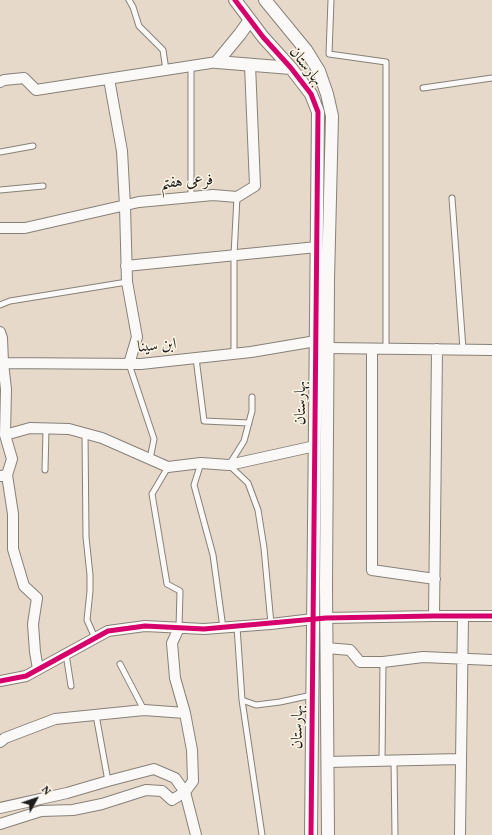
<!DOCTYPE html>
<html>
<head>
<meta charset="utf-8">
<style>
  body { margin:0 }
  #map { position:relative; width:492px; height:835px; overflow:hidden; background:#e6d9c9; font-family:Vollkorn,serif }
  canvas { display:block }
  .north { position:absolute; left:16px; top:779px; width:40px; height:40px; -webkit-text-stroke:3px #fcf5e5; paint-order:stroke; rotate:50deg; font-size:11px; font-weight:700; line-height:16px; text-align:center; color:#1c1c1c }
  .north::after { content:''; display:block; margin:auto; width:14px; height:18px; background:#1c1c1c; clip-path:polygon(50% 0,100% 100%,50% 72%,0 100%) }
</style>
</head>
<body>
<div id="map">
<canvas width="492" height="835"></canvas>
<div class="north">N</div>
</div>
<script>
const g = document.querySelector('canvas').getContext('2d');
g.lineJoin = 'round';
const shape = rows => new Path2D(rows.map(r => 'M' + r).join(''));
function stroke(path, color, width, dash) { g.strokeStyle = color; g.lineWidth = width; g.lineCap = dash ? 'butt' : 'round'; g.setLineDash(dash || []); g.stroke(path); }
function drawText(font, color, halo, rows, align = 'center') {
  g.font = font + ' Vollkorn,Amiri,serif'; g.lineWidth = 3; g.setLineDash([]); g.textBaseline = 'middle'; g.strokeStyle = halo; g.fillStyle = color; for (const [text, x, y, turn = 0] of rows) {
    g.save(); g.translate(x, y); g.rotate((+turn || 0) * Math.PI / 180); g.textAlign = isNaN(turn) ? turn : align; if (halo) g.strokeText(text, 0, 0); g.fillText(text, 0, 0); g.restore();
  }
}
const service = shape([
  [129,0,133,7,139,26,163,50,166,70],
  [331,0,329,54,386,62,386,349],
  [191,66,191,197],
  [423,88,492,78],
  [0,152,33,146],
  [0,190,43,186],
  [452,198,463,349],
  [0,305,10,301,127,282],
  [234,354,234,255,237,197],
  [196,358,204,421,249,423],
  [129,364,154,439,150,459],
  [252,397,252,411,244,441,229,465,248,483,258,510,264,548,271,624],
  [85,433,86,537,90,575,90,591,87,620,95,638],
  [201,463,194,485,213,555,223,628],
  [168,467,152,494,167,584,180,591,179,628],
  [45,470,46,429],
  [237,627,242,700,256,705,280,702,312,695],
  [66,654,71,686],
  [120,664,144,710],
  [242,700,262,835],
  [96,715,108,781],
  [382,761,383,662],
  [394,761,395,835]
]);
const minor = shape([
  [109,79,122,151,125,206,127,282,137,337,129,364],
  [0,82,4,80,24,78,36,90,217,62],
  [0,228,25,228,139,202,213,195,237,197,255,186,250,65],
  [126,266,317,247],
  [0,332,2,338,3,363,6,389,5,435,12,459,7,475,1,476],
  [328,348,492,350],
  [372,349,372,570,435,579],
  [0,363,141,364,251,352,316,341],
  [5,435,30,428,69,429,102,438,168,467,201,463,229,465,315,446],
  [7,475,13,514,13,549,24,586,37,598,33,624,35,652,38,669],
  [434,616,437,349],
  [326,618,434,616,492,616],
  [179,628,172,643,175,678,185,713,192,750,193,781,185,792,196,835],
  [326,648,350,650,360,662,383,662,423,657,492,660],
  [0,681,26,676,108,631,145,626,204,629,271,624,313,619],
  [0,742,5,738,55,719,144,710,185,713],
  [327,762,461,759],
  [0,808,67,793,108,781,154,769,175,778,185,792,172,800,162,791,146,790,102,804,73,810,41,811,0,824],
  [460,834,463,616]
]);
const tertiary = shape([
  [235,0,263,37,291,68,311,94,318,112,311,835],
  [265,0,306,50,319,71,327,94,332,116,328,279,326,585,328,835],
  [250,20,240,34,217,62,291,68]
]);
stroke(service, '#878079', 7);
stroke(minor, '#878079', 12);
stroke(tertiary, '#878079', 14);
stroke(service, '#fbf9f7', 5);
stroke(minor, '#fbf9f7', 10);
stroke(tertiary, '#fbf9f7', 12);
stroke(shape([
  [235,0,263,37,291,68,311,94,318,112,311,835],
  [0,681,26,676,108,631,145,626,204,629,326,618,434,616,492,616]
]), '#d6006c', 5);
drawText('16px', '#1c1c1c', '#fcf5e5', [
  ["بهارستان",305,67,52],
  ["فرعی هفتم",187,183,-4],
  ["ابن سینا",157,347,-5],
  ["بهارستان",302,403,-90],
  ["بهارستان",299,727,-89]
]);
</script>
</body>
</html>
